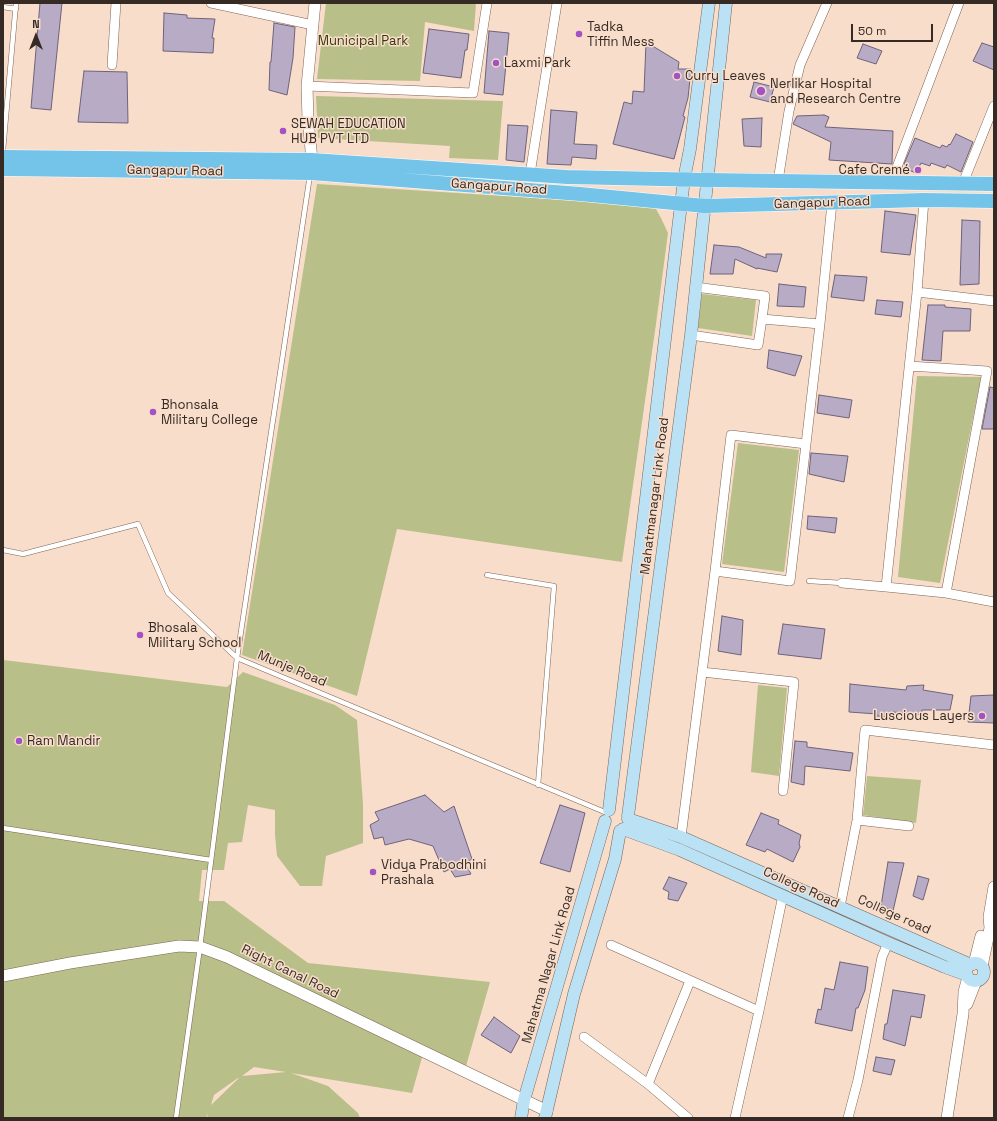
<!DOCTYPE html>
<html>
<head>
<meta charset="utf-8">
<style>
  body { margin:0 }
  #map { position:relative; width:997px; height:1121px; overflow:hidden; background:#f9ddcb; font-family:"Space Grotesk",sans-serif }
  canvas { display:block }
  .frame { position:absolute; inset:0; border:4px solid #352b24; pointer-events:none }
  .north { position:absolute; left:16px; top:16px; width:40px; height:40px; -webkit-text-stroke:3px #f9ddcb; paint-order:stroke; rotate:0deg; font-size:11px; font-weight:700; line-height:16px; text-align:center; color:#352b24 }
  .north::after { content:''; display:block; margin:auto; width:14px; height:18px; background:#352b24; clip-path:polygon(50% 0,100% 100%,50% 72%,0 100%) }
  .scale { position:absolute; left:851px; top:24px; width:82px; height:18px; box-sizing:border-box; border:2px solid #352b24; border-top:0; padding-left:5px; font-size:12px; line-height:14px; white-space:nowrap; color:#352b24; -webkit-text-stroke:3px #f9ddcb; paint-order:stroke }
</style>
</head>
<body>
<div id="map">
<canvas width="997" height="1121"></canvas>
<div class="frame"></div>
<div class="north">N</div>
<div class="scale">50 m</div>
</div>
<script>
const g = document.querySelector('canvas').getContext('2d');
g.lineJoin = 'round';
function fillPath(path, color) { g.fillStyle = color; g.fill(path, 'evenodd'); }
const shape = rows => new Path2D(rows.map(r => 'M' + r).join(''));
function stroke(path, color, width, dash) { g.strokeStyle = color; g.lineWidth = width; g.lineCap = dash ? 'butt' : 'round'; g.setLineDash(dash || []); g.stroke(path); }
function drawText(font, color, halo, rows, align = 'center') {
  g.font = font + ' "Space Grotesk",sans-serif'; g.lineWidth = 3; g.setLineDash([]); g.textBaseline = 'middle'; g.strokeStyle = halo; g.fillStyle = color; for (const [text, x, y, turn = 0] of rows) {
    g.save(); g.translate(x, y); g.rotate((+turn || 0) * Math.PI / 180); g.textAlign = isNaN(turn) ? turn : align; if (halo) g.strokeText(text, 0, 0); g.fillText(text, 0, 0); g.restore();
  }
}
fillPath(shape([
  [326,3,476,3,474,31,425,22,420,81,317,79],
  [316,96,503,101,498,160,449,158,450,146,318,138],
  [317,184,644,205,656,209,661,218,668,233,656,324,622,562,397,529,357,696,242,655],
  [702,294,756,300,752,336,698,328],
  [917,376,981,377,940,583,898,577],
  [738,443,799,450,784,572,722,564],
  [3,660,227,687,243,672,335,705,357,720,363,804,363,843,326,856,322,886,300,886,277,856,275,835,275,810,248,805,242,842,228,843,224,870,202,870,199,901,224,901,308,963,490,982,466,1066,425,1047,412,1093,291,1073,328,1086,358,1113,360,1118,207,1118,208,1113,206,1118,3,1118],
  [254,1067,286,1072,242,1076],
  [238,1078,239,1078,211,1105,214,1095],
  [758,685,787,688,779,776,751,772],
  [867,776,921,780,916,823,863,815]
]), '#b9bf88');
const building = shape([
  [40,3,62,3,51,110,31,108,40,3],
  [164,13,187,15,187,18,215,19,212,38,214,38,213,53,163,51,164,13],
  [274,23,295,27,293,58,287,95,269,90,270,62,271,62,274,23],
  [429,29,469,34,467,50,465,50,461,78,423,73,429,29],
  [489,31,509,33,503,95,484,93,489,31],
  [646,42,679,62,678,69,691,69,688,98,683,116,685,117,674,159,613,144,624,102,632,104,633,91,644,92,646,42],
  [982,43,994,47,994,70,973,61,982,43],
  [863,44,882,51,876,64,857,58,863,44],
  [84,71,127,72,128,123,78,122,84,71],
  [754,82,774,87,770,102,750,97,754,82],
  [551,110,577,112,574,144,597,145,596,159,572,157,571,165,547,164,551,110],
  [824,115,829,117,825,127,893,131,892,164,829,160,831,142,793,124,797,116,824,115],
  [762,118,761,147,744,146,742,119,762,118],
  [508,125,528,126,524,162,506,160,508,125],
  [956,134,973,142,961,172,947,165,945,168,931,163,930,166,921,163,916,173,904,168,906,165,904,164,915,138,940,148,942,145,947,147,949,144,950,145,956,134],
  [885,211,916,215,910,255,881,252,885,211],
  [962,220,980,221,979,284,960,285,962,220],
  [714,245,739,247,766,258,766,254,782,254,777,272,757,268,757,269,735,259,733,274,710,274,714,245],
  [835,275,867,277,864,301,831,297,835,275],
  [779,284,806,287,804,307,777,306,779,284],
  [877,300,903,302,901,317,875,314,877,300],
  [928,305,945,305,945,307,971,309,970,331,943,331,941,361,922,360,928,305],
  [769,350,802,356,795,376,767,368,769,350],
  [990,387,994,388,994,429,982,429,990,387],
  [819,395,852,400,849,418,817,413,819,395],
  [811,453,848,456,844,482,809,474,811,453],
  [808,516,837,518,835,533,807,529,808,516],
  [722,616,743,620,741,655,718,651,722,616],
  [783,624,825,629,821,659,778,654,783,624],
  [850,684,906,690,907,686,924,685,923,690,953,695,950,710,922,710,921,715,893,712,893,717,876,716,877,714,849,712,850,684],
  [994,695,994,723,968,722,971,696,994,695],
  [795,741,807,742,807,747,853,753,850,771,805,766,804,785,791,782,795,741],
  [425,795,444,812,454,806,472,859,465,863,471,874,455,877,450,869,444,872,433,846,409,839,385,845,383,837,374,839,370,825,379,820,375,812,425,795],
  [560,805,585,813,570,872,540,863,560,805],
  [761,813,779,820,778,824,801,835,799,843,800,847,793,862,767,849,765,852,746,845,761,813],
  [888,862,904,863,893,911,881,906,888,862],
  [918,876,929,879,923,900,913,896,918,876],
  [669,877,687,883,678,901,668,899,669,892,663,889,669,877],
  [840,962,868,967,865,990,858,1008,856,1008,852,1031,815,1023,818,1009,821,1010,825,988,834,990,840,962],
  [893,990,925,995,921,1018,911,1016,905,1046,883,1039,885,1024,887,1024,893,990],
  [494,1017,520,1036,511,1053,481,1035,494,1017],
  [876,1057,895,1060,891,1075,873,1071,876,1057]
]);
fillPath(building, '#b8abc6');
stroke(building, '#6e627a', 1);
const service = shape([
  [3,7,16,9],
  [3,150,16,3],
  [3,550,23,554,138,524,168,593,237,658,607,813],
  [487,575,554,586,538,785],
  [809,581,842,583],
  [3,828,211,860],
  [176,1118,200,947,237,658,310,175]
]);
const minor = shape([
  [211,3,313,25],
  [112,65,116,3],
  [307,86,473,93,487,3],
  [530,174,557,3],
  [778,181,789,111,800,65,827,3],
  [891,183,959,3],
  [963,183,994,106],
  [924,200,917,292,886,587,946,593,994,602],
  [695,287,765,296,762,319],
  [917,292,994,301],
  [691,335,758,345,762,319,820,324],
  [909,366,987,371,946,593],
  [715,571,790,581,806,444],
  [842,583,886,587],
  [702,672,794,682,783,791],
  [857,820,909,826],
  [681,837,715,571,731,435,806,444,820,324,832,203],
  [840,907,857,820,865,730,994,745],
  [611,945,759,1011],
  [584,1037,648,1084,688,1118],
  [648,1084,690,981],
  [735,1118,759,1011,783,895],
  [848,1118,858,1080,882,957,888,943]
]);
const tertiary = shape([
  [312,160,308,120,307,86,315,3],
  [974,964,981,936],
  [982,966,990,928,989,917,994,887],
  [3,976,70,963,179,946,200,947,227,957,547,1111],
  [967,1004,976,981],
  [947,1118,963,1014,964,992,968,977]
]);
const secondary = shape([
  [609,810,684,179,690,149,709,3],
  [628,816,691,335,726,3],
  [628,819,681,837,971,965],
  [623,829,680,850,888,943,945,967,967,975],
  '966 972a9 9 0 1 1 18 0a9 9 0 1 1-18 0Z',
  [521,1118,524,1100,605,821],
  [545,1118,574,994,615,859,620,831]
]);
const primary = shape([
  [3,157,312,160,567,177,708,180,994,184],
  [3,169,311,173,580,194,705,206,924,200,994,201]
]);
stroke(service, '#7d6555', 5.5);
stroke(minor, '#7d6555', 10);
stroke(tertiary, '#7d6555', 12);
stroke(secondary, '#7d6555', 13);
stroke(primary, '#fff', 15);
stroke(service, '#fff', 4.5);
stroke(minor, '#fff', 9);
stroke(tertiary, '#fff', 11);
stroke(secondary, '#bae1f4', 12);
stroke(primary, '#74c3e9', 14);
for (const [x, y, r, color] of [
  [579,34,4,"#a252c2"],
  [496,63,4,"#a252c2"],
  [677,76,4,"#a252c2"],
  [761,91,5,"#a252c2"],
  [283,131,4,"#a252c2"],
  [918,170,4,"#a252c2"],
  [153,412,4,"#a252c2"],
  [140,635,4,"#a252c2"],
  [982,716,4,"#a252c2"],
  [19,741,4,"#a252c2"],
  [373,872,4,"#a252c2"]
]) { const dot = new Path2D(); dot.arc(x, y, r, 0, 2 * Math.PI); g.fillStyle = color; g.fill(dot); stroke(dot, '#f9ddcb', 1.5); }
drawText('13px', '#352b24', '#f9ddcb', [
  ["Tadka",587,27],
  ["Tiffin Mess",587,42],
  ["Laxmi Park",504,63],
  ["Curry Leaves",685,76],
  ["Nerlikar Hospital",770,84],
  ["and Research Centre",770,99],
  ["SEWAH EDUCATION",291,124],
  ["HUB PVT LTD",291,139],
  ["Cafe Cremé",910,170,"right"],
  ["Bhonsala",161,405],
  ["Military College",161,420],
  ["Bhosala",148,628],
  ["Military School",148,643],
  ["Luscious Layers",974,716,"right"],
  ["Ram Mandir",27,741],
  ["Vidya Prabodhini",381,865],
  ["Prashala",381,880]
], 'left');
drawText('13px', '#35380a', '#f9ddcb', [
  ["Municipal Park",363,41]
]);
drawText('13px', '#352b24', '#f9ddcb', [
  ["Gangapur Road",175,171,1],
  ["Gangapur Road",499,187,4],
  ["Gangapur Road",822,203,-2],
  ["Mahatmanagar Link Road",655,496,-83],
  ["Munje Road",292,669,23],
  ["College Road",801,888,24],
  ["College road",894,915,24],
  ["Mahatma Nagar Link Road",549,965,-74],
  ["Right Canal Road",290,972,26]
]);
</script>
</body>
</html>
